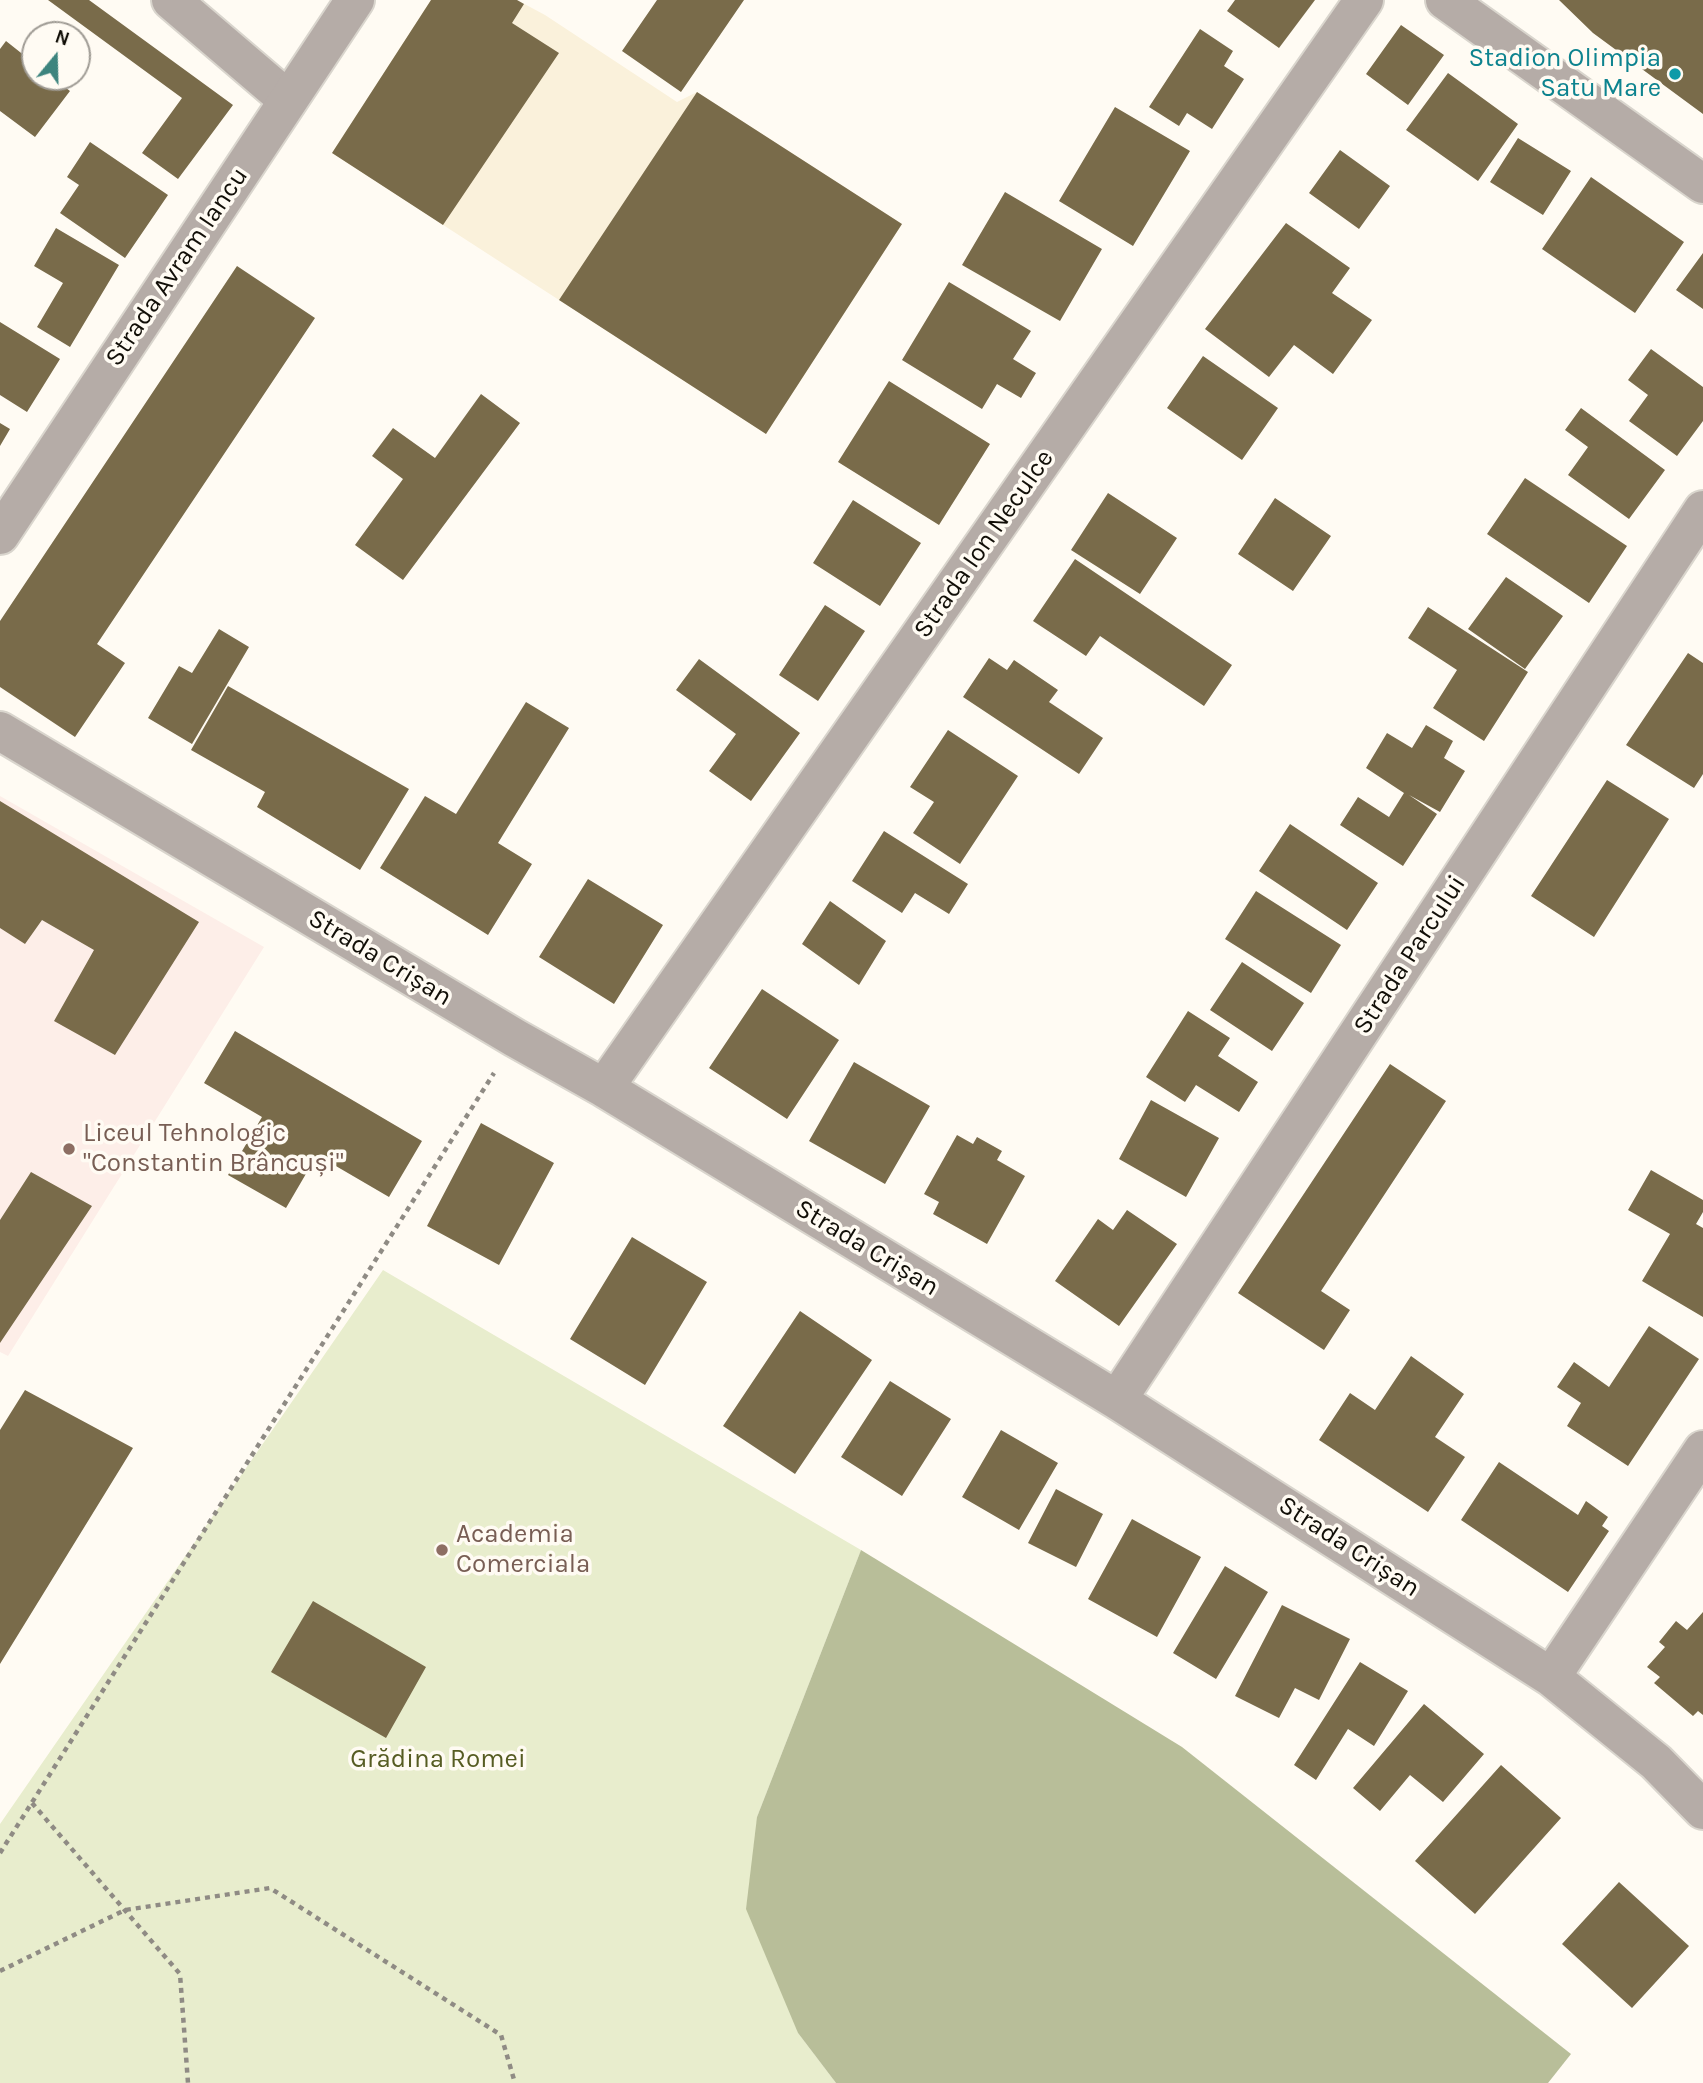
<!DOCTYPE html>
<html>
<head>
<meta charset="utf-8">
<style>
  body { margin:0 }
  #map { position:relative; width:1703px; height:2083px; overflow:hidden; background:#fffbf3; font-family:Karla,sans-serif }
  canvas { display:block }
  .north { position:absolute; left:21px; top:21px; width:70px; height:70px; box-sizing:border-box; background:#fffbf3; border:2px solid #a09c95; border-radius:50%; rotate:19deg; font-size:19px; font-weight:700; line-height:28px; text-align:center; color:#110e07 }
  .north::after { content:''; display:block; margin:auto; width:24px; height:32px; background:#3d847e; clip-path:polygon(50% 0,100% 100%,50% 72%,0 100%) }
</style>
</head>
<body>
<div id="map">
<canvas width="1703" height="2083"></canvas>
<div class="north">N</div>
</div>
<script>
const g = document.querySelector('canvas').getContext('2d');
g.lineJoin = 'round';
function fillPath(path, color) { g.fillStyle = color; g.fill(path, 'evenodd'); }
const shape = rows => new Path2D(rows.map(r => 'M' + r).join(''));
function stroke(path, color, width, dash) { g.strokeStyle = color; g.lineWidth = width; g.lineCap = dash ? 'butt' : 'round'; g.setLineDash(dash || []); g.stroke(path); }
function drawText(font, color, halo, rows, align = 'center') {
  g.font = font + ' Karla,sans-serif'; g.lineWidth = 7; g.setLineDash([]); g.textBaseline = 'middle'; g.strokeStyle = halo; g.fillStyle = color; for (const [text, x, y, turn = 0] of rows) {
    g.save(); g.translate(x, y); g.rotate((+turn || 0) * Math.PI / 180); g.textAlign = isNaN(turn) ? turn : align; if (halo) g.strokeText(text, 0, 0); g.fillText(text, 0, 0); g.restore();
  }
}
fillPath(shape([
  [431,0,517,0,545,15,677,102,697,92,902,224,766,434,332,153]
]), '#faf1db');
fillPath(shape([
  [0,796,264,947,8,1356,0,1352]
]), '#fdeee8');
fillPath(shape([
  [383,1270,861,1550,757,1817,798,2033,836,2083,0,2083,0,1824]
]), '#e8edcd');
fillPath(shape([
  [861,1550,1182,1747,1571,2054,1548,2083,836,2083,798,2033,746,1909,757,1817]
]), '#b8be99');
fillPath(shape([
  [48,0,89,0,233,105,178,179,142,153,182,98],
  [431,0,517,0,524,4,512,23,559,53,443,225,332,153],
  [657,0,744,0,681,92,622,51],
  [1235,0,1315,0,1279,48,1227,11],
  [1559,0,1703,0,1703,114,1593,33],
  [1401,25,1444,55,1408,105,1366,74],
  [1200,29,1233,51,1224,66,1244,79,1212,129,1187,113,1179,126,1149,107],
  [6,41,35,64,35,77,52,77,70,91,35,137,0,111,0,49],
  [1448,73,1518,124,1478,181,1406,130],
  [697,92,902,224,766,434,559,300],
  [1115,107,1190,151,1133,246,1059,201],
  [1518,138,1571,171,1543,215,1490,182],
  [90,142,168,195,125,258,60,213,79,185,67,177],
  [1340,150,1390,186,1359,229,1309,193],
  [1591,177,1684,242,1635,313,1542,249],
  [1005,192,1102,249,1060,321,962,265],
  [1286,223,1350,268,1332,293,1372,320,1333,374,1294,345,1269,377,1205,329],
  [56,228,119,265,70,347,37,327,63,283,34,266],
  [1703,253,1703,309,1676,290],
  [237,266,315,318,97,644,125,663,75,737,0,687,0,621],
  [949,282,1031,331,1013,359,1036,373,1021,398,997,384,982,409,902,360],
  [0,322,60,359,27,412,0,395],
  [1651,349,1703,387,1703,421,1677,456,1629,421,1648,395,1628,380],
  [1203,356,1278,408,1242,460,1167,408],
  [889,381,990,444,939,525,838,462],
  [481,394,520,423,403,580,355,545,403,479,372,456,393,428,435,458],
  [1581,408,1665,470,1629,519,1568,475,1588,447,1565,430],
  [0,423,10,429,0,446],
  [1525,478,1627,546,1589,603,1487,534],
  [1108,493,1177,538,1140,594,1071,550],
  [1275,498,1331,536,1293,591,1238,554],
  [853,500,921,543,880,606,813,563],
  [1075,559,1232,665,1204,706,1100,636,1086,656,1033,621],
  [1506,577,1563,616,1525,669,1468,629],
  [825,605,865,631,818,701,779,675],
  [1428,607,1528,672,1484,741,1433,708,1457,670,1408,638],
  [219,629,249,647,192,744,148,718,179,666,192,673],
  [1688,653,1703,663,1703,774,1694,788,1626,745],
  [989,658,1007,670,1014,660,1058,690,1049,702,1103,738,1079,774,963,697],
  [699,659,800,733,751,801,709,771,736,734,676,690],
  [228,686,409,789,360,870,257,807,265,792,191,750],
  [526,702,569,728,498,843,532,864,488,935,380,868,425,796,456,814],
  [1426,725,1453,741,1444,758,1465,771,1440,812,1409,795,1437,814,1403,866,1340,825,1358,797,1389,817,1404,793,1366,768,1387,733,1412,748],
  [948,730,1018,776,960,864,913,833,934,802,910,787],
  [1607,780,1669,819,1594,937,1531,896],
  [0,801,199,922,115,1055,54,1021,94,950,42,920,25,944,0,928],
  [1290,824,1378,883,1347,930,1259,871],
  [884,831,968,884,949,914,915,893,902,913,852,881],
  [588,879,663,925,614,1004,539,957],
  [1256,891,1341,945,1311,993,1225,939],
  [830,901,886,941,859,985,802,944],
  [1242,962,1304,1003,1272,1051,1210,1010],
  [762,989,839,1040,787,1119,709,1068],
  [1188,1011,1230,1038,1218,1056,1258,1082,1239,1112,1196,1085,1185,1102,1146,1077],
  [235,1031,422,1141,389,1197,317,1155,286,1208,228,1175,262,1117,204,1083],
  [854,1062,930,1106,885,1184,809,1141],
  [1390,1064,1446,1101,1321,1291,1350,1310,1324,1350,1238,1293],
  [1151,1100,1219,1138,1186,1197,1119,1159],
  [481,1123,554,1163,499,1265,427,1226],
  [957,1135,973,1144,977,1137,1002,1151,997,1160,1025,1176,987,1244,933,1214,939,1202,924,1194],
  [1651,1170,1703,1200,1703,1212,1696,1224,1703,1228,1703,1317,1642,1281,1670,1234,1628,1210],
  [31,1172,92,1206,0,1343,0,1220],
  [1127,1210,1177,1244,1119,1326,1055,1281,1098,1219,1113,1230],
  [632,1237,707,1282,645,1385,570,1339],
  [800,1311,872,1360,795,1474,723,1426],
  [1649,1326,1699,1359,1628,1466,1567,1426,1581,1403,1557,1387,1574,1362,1609,1387],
  [1411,1356,1464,1394,1435,1437,1465,1457,1428,1512,1319,1440,1350,1393,1375,1410],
  [890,1381,951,1419,902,1496,841,1457],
  [25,1390,133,1448,0,1664,0,1430],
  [1001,1430,1058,1463,1019,1530,962,1497],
  [1499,1462,1578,1515,1586,1501,1608,1517,1602,1526,1609,1531,1568,1592,1461,1520],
  [1056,1489,1103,1514,1076,1567,1028,1543],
  [1132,1519,1201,1557,1157,1637,1088,1599],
  [1225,1566,1268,1592,1216,1679,1173,1653],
  [313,1601,426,1667,386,1738,271,1672],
  [1282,1605,1350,1639,1319,1700,1295,1688,1279,1718,1235,1696],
  [1703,1612,1703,1715,1698,1711,1693,1716,1654,1683,1660,1677,1647,1667,1665,1647,1659,1642,1676,1621,1687,1630],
  [1360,1662,1408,1691,1374,1746,1348,1729,1316,1780,1294,1765],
  [1424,1704,1484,1754,1443,1802,1410,1775,1380,1811,1353,1788],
  [1501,1765,1561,1818,1475,1914,1415,1861],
  [1619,1882,1689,1946,1632,2008,1562,1944]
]), '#796b4a');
const minor = shape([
  [171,0,288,100],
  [1445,0,1703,184],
  [0,731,515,1038,604,1088,1117,1400,1551,1677,1656,1762,1703,1810],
  [604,1088,1364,0],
  [1117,1400,1703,510],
  [1551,1677,1703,1450]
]);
const tertiary = shape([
  [0,535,355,0]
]);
stroke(minor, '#d9d5cd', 42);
stroke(tertiary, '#d9d5cd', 42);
stroke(shape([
  [32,1803,180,1974,188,2083],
  [0,1853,494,1073],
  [0,1971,125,1910,270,1888,501,2035,515,2083]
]), '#8f8b84', 4.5, [5, 5]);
stroke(minor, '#b5aca7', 38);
stroke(tertiary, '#b5aca7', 38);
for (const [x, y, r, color] of [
  [1675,74,7,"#0f9aa8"],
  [69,1149,7,"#8d6e63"],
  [442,1550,7,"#8d6e63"]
]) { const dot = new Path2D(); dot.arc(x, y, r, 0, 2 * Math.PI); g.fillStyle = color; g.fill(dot); stroke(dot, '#fffbf3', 2.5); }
drawText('26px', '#0d838f', '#fffbf3', [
  ["Stadion Olimpia",1661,59],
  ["Satu Mare",1661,89]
], 'right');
drawText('26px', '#110e07', '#fffbf3', [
  ["Strada Avram Iancu",177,267,-56],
  ["Strada Ion Neculce",984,544,-55],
  ["Strada Parcului",1410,955,-57],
  ["Strada Crișan",380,958,31],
  ["Strada Crișan",867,1248,31],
  ["Strada Crișan",1349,1547,33]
]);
drawText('26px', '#785e54', '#fffbf3', [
  ["Liceul Tehnologic",83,1134],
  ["\"Constantin Brâncuși\"",83,1164],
  ["Academia",456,1535],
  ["Comerciala",456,1565]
], 'left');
drawText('26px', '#565c22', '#fffbf3', [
  ["Grădina Romei",438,1760]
]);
</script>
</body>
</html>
